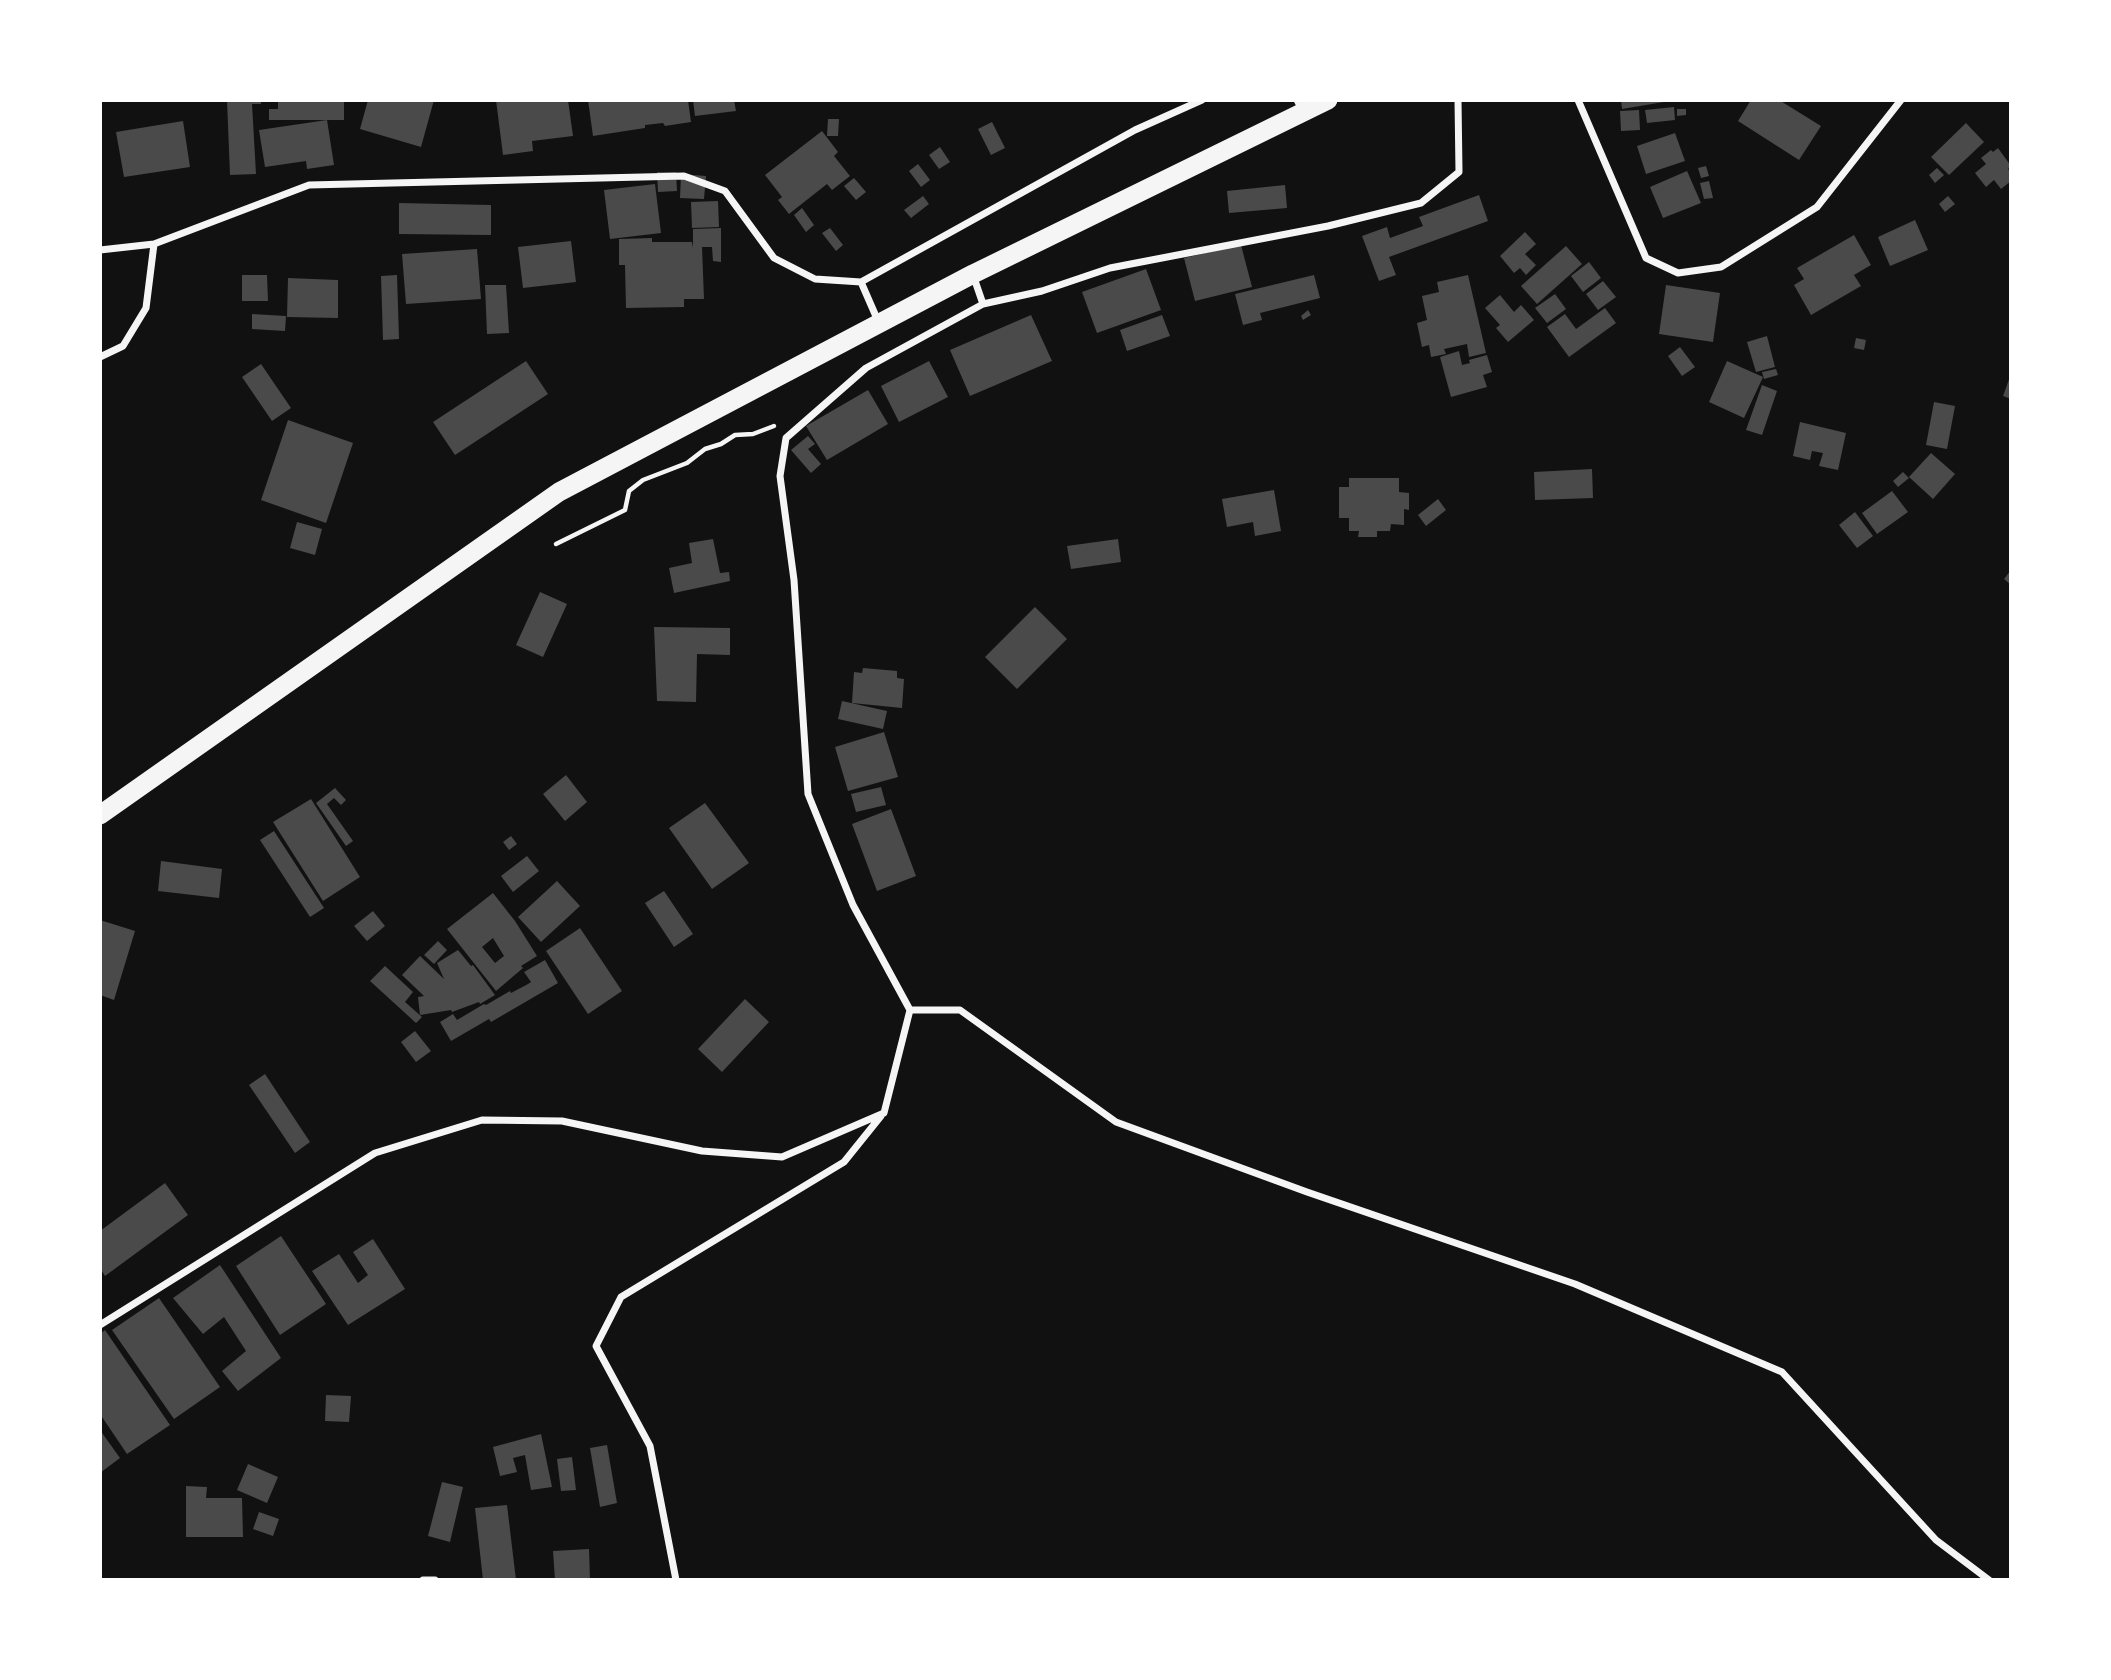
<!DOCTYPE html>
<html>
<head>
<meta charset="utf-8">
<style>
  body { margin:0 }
  #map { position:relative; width:2111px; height:1680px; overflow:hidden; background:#111; font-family:Signika,sans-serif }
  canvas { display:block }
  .frame { position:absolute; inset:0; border:102px solid #fff; pointer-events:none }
</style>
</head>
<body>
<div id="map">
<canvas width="2111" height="1680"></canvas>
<div class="frame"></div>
</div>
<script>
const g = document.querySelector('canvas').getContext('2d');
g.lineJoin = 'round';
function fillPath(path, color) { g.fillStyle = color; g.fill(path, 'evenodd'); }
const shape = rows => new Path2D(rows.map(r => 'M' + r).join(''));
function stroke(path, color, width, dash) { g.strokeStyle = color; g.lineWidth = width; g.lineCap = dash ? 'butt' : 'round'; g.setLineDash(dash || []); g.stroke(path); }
fillPath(shape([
  [227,100,261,100,261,104,252,104,256,174,230,175],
  [278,100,344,100,344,120,269,120,269,109,278,109],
  [368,100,434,100,421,147,360,129],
  [496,100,568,100,573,136,532,141,533,151,503,155],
  [588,100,688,100,691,122,665,126,663,123,645,125,645,128,593,136],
  [693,100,734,100,736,111,695,116],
  [1621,100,1663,100,1664,102,1622,109],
  [1751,100,1779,100,1821,126,1799,160,1738,121],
  [1674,107,1675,120,1647,123,1645,110],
  [1677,109,1686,109,1686,115,1677,116],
  [1639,110,1640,130,1621,131,1620,111],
  [828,119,839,119,838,136,827,136],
  [327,120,334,165,307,169,306,161,265,167,259,130],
  [183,121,190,167,124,177,116,132],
  [992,122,1005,148,991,155,978,129],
  [1966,123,1984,142,1949,175,1931,157],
  [822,131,838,152,834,156,850,176,832,190,827,184,789,214,778,200,782,197,765,175],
  [1675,133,1685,161,1646,174,1637,146],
  [940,147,950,162,939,169,929,155],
  [1998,148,2011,166,2008,169,2011,173,2011,181,2001,189,1994,180,1986,187,1975,173,1986,164,1981,158,1991,150,1993,152],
  [918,164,930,180,921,187,909,171],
  [1706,166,1709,176,1701,178,1698,168],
  [1937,168,1944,175,1935,183,1929,175],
  [1687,171,1701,203,1663,218,1650,187],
  [657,172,676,172,677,191,658,192],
  [681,174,706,176,704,199,680,198],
  [854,178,866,192,856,200,844,186],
  [1709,181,1713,198,1704,199,1700,183],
  [655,184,661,233,610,239,604,190],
  [1285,185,1287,208,1229,213,1227,191],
  [1479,195,1488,221,1389,257,1396,275,1379,281,1362,236,1387,227,1390,238,1423,226,1419,217],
  [923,196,929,204,911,218,904,210],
  [1948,196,1955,204,1945,212,1939,204],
  [718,201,719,227,692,228,691,202],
  [399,203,491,205,491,235,399,234],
  [802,208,814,225,806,232,794,215],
  [1915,220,1928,250,1890,266,1878,237],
  [721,228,721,262,713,261,712,247,702,247,704,299,684,299,684,307,626,308,625,265,619,265,619,239,652,238,652,242,692,242,693,248,693,229],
  [830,228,843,245,836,251,822,233],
  [1525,232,1536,244,1525,254,1536,265,1526,275,1520,268,1514,273,1500,256],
  [1854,235,1871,265,1854,275,1861,286,1811,315,1794,285,1804,279,1797,268],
  [571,241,576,282,523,288,518,247],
  [1241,245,1252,287,1195,301,1184,258],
  [1566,246,1582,264,1537,304,1521,286],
  [477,249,481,299,406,304,402,254],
  [1589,262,1601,278,1583,292,1571,276],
  [1146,269,1161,310,1097,333,1082,292],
  [242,275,267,275,268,301,242,301],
  [397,275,399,339,383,340,381,276],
  [1314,275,1320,298,1260,313,1262,320,1243,325,1235,294],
  [1468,275,1486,353,1469,357,1467,344,1444,349,1446,354,1431,357,1429,345,1422,347,1417,323,1427,320,1422,296,1439,292,1437,282],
  [288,278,338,280,338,318,287,317],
  [1603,281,1616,297,1598,310,1586,294],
  [485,285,506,285,509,333,487,334],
  [1666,285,1720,293,1713,342,1659,334],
  [1555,294,1566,309,1547,323,1535,308],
  [1500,295,1514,312,1521,305,1534,320,1508,342,1496,328,1500,325,1485,308],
  [1605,308,1616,323,1569,357,1547,327,1565,314,1576,329],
  [1308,310,1311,315,1303,320,1301,316],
  [252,314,286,316,285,331,252,329],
  [1031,315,1052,361,970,396,950,350],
  [1162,315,1170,336,1127,351,1120,330],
  [1767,336,1775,367,1756,372,1747,342],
  [1856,338,1866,340,1864,350,1854,348],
  [1680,347,1695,367,1682,376,1668,356],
  [1459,351,1462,365,1470,363,1469,360,1487,355,1492,372,1483,375,1487,387,1451,397,1440,357],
  [526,361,548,394,455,455,433,422],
  [929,361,948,397,899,422,881,386],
  [1727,361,1763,377,1744,418,1709,402],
  [261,364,291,408,272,421,242,377],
  [1776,369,1778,375,1764,379,1762,372],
  [2011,374,2011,399,2003,396],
  [1762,385,1777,391,1762,435,1746,430],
  [868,390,888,424,827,460,806,426],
  [1934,402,1955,406,1947,449,1926,445],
  [288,420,353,443,326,523,261,500],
  [1800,422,1846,433,1838,470,1819,466,1823,453,1812,451,1810,460,1793,456],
  [808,436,815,444,808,449,821,464,811,473,791,450],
  [1931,453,1955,474,1933,499,1909,477],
  [1592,469,1593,498,1535,500,1534,472],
  [1903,472,1909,478,1898,487,1893,481],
  [1349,478,1399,478,1399,492,1409,493,1409,510,1404,509,1404,525,1391,524,1390,531,1377,531,1377,537,1358,537,1359,531,1349,531,1349,518,1339,518,1339,487,1349,487],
  [1274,490,1281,531,1255,536,1253,522,1227,527,1222,499],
  [1892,491,1908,512,1877,534,1862,513],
  [1438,499,1446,510,1426,526,1418,515],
  [1855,512,1873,536,1857,548,1839,525],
  [297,522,322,529,315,555,290,548],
  [713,539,720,573,729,572,730,581,674,593,669,568,692,563,689,543],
  [1118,539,1121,562,1071,569,1067,546],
  [2011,570,2011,585,2004,579],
  [540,592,567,604,543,657,516,645],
  [1035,607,1067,639,1017,689,985,657],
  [654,627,730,628,730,655,697,654,696,702,657,701],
  [863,668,897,671,897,678,904,679,902,708,852,703,854,672,862,673],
  [842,701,887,711,883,729,838,719],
  [884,732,898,777,848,791,835,747],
  [566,775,587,802,565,821,543,794],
  [881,787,886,805,856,812,851,794],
  [335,788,346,800,341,805,334,798,327,804,353,841,346,846,316,803],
  [311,799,360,877,323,901,273,822],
  [705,803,749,863,712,889,669,828],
  [891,809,916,876,877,891,852,824],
  [274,831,324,908,310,917,260,840],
  [511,836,517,844,509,850,503,842],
  [527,856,539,871,513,892,501,876],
  [161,861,222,869,219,898,158,891],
  [557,881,580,906,541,942,518,917],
  [664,891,693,934,674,947,645,903],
  [493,893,515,921,537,956,521,966,523,968,496,991,447,929],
  [493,938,504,956,495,963,482,947],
  [373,911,385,926,367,941,354,926],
  [100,920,135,931,114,1000,100,995],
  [580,928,622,991,588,1014,546,951],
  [438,941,447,950,434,964,424,955],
  [458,950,471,966,473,965,495,995,480,1004,479,1002,452,1012,451,1010,420,1015,418,997,424,996,402,975,420,956,444,979,437,963],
  [545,960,558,983,491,1022,489,1019,451,1041,440,1022,453,1014,457,1020,484,1004,486,1005,510,991,511,993,528,984,531,982,524,972],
  [385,966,413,992,405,1002,422,1017,416,1023,370,981],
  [745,999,769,1022,722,1072,698,1049],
  [415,1031,431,1051,416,1062,401,1042],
  [265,1074,310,1142,295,1153,249,1085],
  [165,1183,188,1215,105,1276,100,1268,100,1231],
  [281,1236,326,1304,280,1335,236,1266],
  [373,1239,405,1289,348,1325,312,1271,339,1254,358,1283,368,1275,353,1252],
  [220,1265,281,1358,238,1391,222,1371,246,1351,224,1317,203,1334,173,1298],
  [159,1298,220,1387,174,1419,112,1330],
  [105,1330,170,1425,127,1454,100,1414,100,1334],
  [326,1395,351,1396,349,1422,325,1421],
  [100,1430,120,1458,100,1473],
  [541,1434,552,1487,531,1490,525,1455,513,1458,517,1472,500,1476,493,1447],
  [607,1445,617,1503,600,1507,590,1448],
  [572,1457,576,1490,561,1491,557,1459],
  [248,1464,278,1477,267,1503,237,1490],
  [442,1482,463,1487,450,1542,428,1536],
  [186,1486,207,1487,206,1498,242,1498,243,1537,186,1537],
  [507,1505,516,1580,483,1580,475,1508],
  [259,1512,279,1519,273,1536,253,1529],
  [589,1549,590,1580,555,1580,553,1551]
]), '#4a4a4a');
stroke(shape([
  [556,544,625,510,629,491,643,480,687,463,705,449,721,444,735,435,753,434,774,426]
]), '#f5f5f5', 4.5);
stroke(shape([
  [1297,100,1303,112],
  [1578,100,1646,258,1678,273,1721,267,1817,207,1901,100],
  [100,250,154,244,309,185,684,176,725,191,774,258,815,279,861,282,878,321],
  [861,282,1135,130,1202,100],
  [983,304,1042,291,1110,268,1328,226,1421,203,1459,172,1458,100],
  [100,357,123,346,146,308,154,244],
  [910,1010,960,1010,1116,1122,1307,1192,1575,1284,1782,1372,1936,1540,1989,1580],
  [100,1325,375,1153,482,1120,562,1121,702,1151,782,1157,884,1113,910,1010,853,905,808,794,794,580,780,476,786,438,866,368,983,304,973,275],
  [423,1580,435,1580],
  [676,1580,650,1446,596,1346,621,1297,844,1162,881,1116]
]), '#f5f5f5', 7);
stroke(shape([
  [100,815,559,492,973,274,1328,100]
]), '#f5f5f5', 19);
</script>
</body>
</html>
